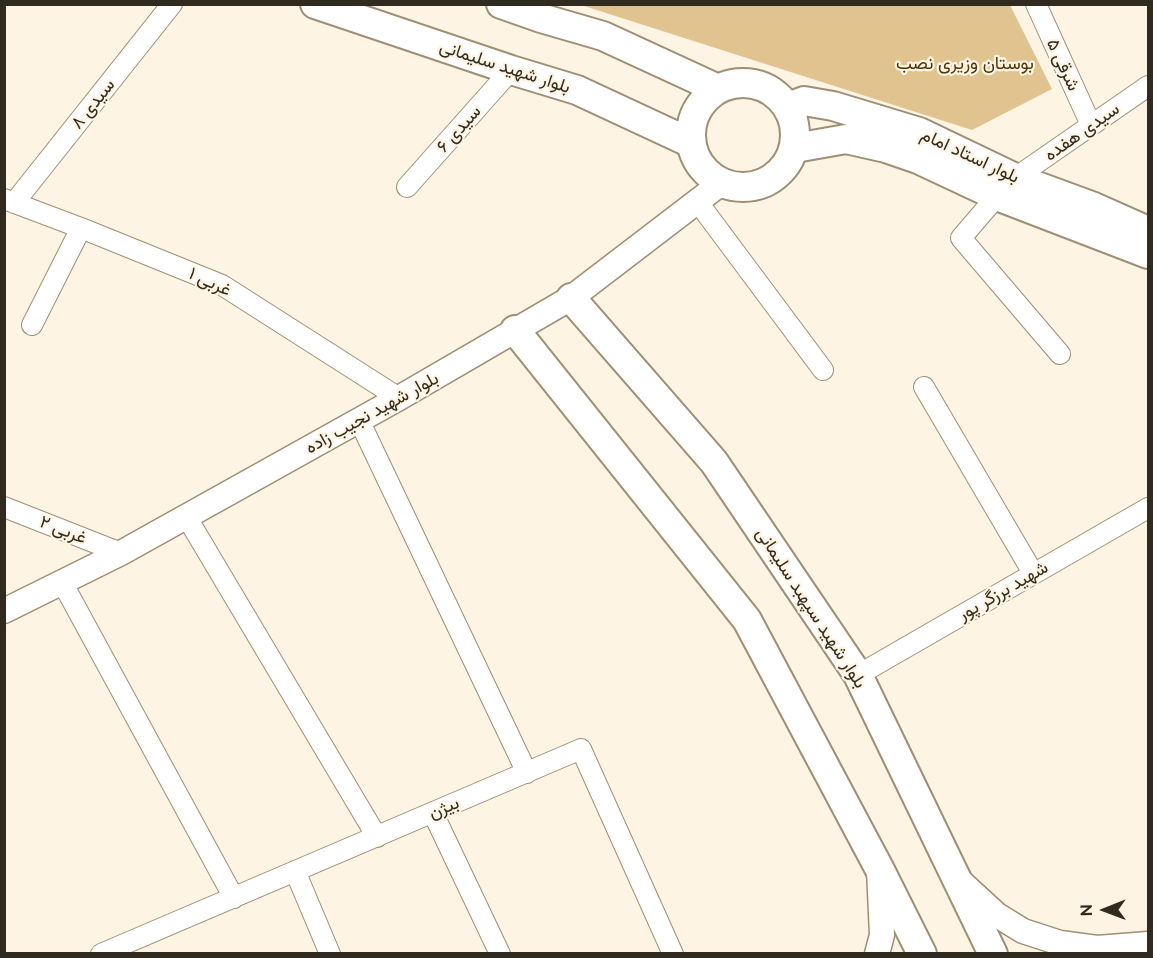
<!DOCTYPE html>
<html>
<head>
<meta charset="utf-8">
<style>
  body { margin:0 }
  #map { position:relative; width:1153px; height:958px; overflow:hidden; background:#fef4e3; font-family:Raleway,sans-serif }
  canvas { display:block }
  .frame { position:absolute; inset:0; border:6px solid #312a1f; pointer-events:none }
  .north { position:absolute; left:1075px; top:880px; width:60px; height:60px; -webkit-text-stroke:4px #fef4e3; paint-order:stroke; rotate:269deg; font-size:16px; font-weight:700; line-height:24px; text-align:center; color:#312a1f }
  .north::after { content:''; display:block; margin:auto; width:21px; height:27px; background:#312a1f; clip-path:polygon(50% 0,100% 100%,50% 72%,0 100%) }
</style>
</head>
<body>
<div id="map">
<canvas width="1153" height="958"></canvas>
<div class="frame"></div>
<div class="north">N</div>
</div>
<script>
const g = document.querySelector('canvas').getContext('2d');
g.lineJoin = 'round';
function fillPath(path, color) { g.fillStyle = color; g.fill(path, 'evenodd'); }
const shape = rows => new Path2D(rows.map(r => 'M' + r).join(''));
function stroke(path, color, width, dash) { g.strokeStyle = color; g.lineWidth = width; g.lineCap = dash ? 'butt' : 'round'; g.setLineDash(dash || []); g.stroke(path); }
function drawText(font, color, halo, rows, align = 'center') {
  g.font = font + ' Raleway,Vazirmatn,sans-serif'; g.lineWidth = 4.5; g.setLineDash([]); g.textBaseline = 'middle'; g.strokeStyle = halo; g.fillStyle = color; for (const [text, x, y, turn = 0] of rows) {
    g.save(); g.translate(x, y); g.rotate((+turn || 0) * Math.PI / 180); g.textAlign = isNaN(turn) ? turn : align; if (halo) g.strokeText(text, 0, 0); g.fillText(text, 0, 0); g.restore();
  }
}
fillPath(shape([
  [581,5,1010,5,1052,89,972,130]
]), '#e0c38f');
const minor = shape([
  [1036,4,1091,125],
  [1015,178,1148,86],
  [407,187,511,70],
  [997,196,961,238,1060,354],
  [4,199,81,228,222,285,399,398],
  [697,201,823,370],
  [14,203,172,4],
  [32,325,81,228],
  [924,387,1033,573],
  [359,420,527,773],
  [4,507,121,553],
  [186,516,377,837],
  [62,582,234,898],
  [858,675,1148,508],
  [433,813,500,954],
  [295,871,330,954],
  [101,954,581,749,673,954]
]);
const tertiary = shape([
  [4,611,121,553,399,398,571,298,720,184],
  [961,882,997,915,1023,931,1060,943,1097,948,1148,944],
  [877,954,882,935,879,870]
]);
const secondary = shape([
  [315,4,511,70,577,90,691,143],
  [501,4,541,18,603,36,718,89],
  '691 135a52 52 0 1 1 104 0a52 52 0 1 1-104 0Z',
  [788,107,804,101,833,106,919,132,1015,178,1094,207,1148,231],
  [795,148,846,139,886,148,918,159,997,196,1148,254],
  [571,298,714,462,858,675,993,954],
  [515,330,747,620,879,868,922,954],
  [1145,954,1148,952]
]);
stroke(minor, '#9e8f74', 22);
stroke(tertiary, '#9e8f74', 27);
stroke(secondary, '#9e8f74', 32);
stroke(minor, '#fff', 20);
stroke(tertiary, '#fff', 24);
stroke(secondary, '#fff', 28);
drawText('18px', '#4d3603', '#fef4e3', [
  ["بوستان وزیری نصب",965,64]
]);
drawText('18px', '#312a1f', '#fef4e3', [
  ["شرقی ۵",1063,65,65],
  ["بلوار شهید سلیمانی",505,67,18],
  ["سیدی ۸",93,104,-51],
  ["سیدی ۶",459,129,-48],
  ["سیدی هفده",1082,132,-35],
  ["بلوار استاد امام",970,156,25],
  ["غربی ۱",210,282,25],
  ["بلوار شهید نجیب زاده",372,413,-29],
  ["غربی ۲",63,530,21],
  ["شهید برزگر پور",1003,591,-30],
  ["بلوار شهید سپهبد سلیمانی",811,608,57],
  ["بیژن",444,808,-23]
]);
</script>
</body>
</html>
